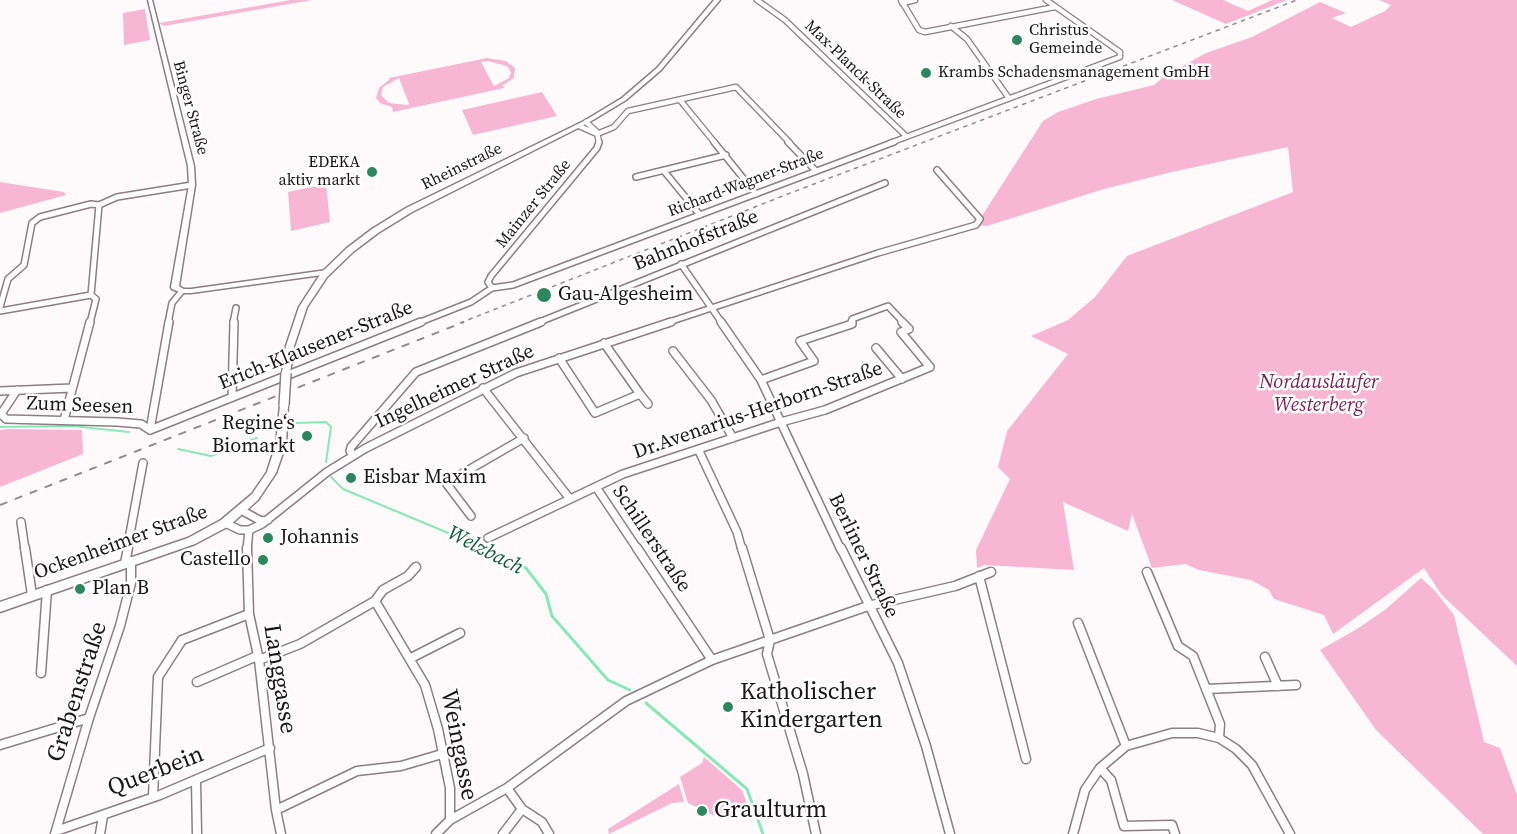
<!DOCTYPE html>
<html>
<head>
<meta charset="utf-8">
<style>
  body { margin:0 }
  canvas { display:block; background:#fefafc }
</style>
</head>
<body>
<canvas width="1517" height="834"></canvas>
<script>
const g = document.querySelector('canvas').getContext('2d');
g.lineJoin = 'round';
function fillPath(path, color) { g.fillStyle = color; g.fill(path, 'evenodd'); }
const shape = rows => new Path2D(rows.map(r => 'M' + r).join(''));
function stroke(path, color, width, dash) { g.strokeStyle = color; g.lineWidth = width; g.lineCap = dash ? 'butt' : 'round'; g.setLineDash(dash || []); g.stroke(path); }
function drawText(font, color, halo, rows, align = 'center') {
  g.font = font + ' "Source Serif 4",serif'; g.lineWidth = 5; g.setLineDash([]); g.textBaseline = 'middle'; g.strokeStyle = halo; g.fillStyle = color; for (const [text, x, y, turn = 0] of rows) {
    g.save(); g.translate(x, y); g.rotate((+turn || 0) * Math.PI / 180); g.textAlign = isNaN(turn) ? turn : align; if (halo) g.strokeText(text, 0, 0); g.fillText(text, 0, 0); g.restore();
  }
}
fillPath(shape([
  [291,0,312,0,164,26,159,23],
  [1172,0,1223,0,1248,11,1272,0,1287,0,1226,24],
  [1379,0,1517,0,1517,666,1441,594,1424,568,1333,634,1324,615,1274,599,1269,590,1251,580,1199,570,1185,564,1152,568,1132,514,1128,531,1063,502,1074,570,985,565,977,568,976,550,1010,479,998,467,1007,431,1068,354,1031,336,1068,320,1095,297,1127,256,1293,192,1288,147,1172,172,1104,189,987,226,976,225,1043,121,1058,112,1096,99,1154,85,1166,75,1206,53,1252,37,1320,2,1346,13,1332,18,1351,27,1385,11,1391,5],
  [145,9,150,40,124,45,123,13],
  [487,58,506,61,515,68,514,78,503,85,504,88,393,112,392,107,380,103,376,98,379,88,389,80,389,78],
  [488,61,507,66,511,72,509,78,494,86,481,62],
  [399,78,409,104,408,105,389,103,381,95,383,87],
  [542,92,557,116,473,135,462,110],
  [0,182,64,192,66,195,0,213],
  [326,184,330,222,291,231,288,192],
  [7,429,82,430,83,454,0,487,0,430],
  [1421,578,1436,592,1454,615,1484,742,1500,748,1517,795,1517,834,1483,834,1376,730,1320,650,1357,629,1386,609],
  [704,757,742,790,748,806,715,816,688,803,680,777,702,763],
  [679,784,684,802,672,803,609,834,608,829]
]), '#f6b6d4');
stroke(shape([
  [296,423,326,422,331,427,326,462],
  [0,427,72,426,129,432],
  [178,449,211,456,257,438],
  [331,477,343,489,489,550]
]), '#88e9b8', 2);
stroke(shape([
  [486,548,526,568,546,594,552,616,608,680,630,690],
  [646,703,747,789,763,834]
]), '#88e9b8', 3);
const minorFar3 = shape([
  [757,0,785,20,906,136],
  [901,0,919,30,925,32,1055,7],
  [902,3,915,0],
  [951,26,967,39,1008,97],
  [680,100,715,143],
  [586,122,597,132,599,143],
  [579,126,597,134,614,127,628,111,736,87,790,143],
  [890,143,1120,57,1120,52,1046,0]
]);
const minorFar2 = shape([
  [714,142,756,194],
  [788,142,816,171],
  [664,171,700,215],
  [636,177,726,155],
  [681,264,722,323],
  [492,288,513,285,894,142],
  [492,288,488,282,491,276,597,148,599,142],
  [0,307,8,279,24,265,32,223,40,217,91,204,99,205],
  [0,311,91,295],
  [90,323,96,299,91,295,99,205,117,197,192,185],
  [168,323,172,303,182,291],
  [233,323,236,308],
  [418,323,471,302,492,288],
  [537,323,885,183],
  [666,323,878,253,976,225,980,219,937,170],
  [852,323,852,319,888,306,904,323]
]);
const minorFar1 = shape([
  [721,322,761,380,841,550],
  [604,343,640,394],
  [876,348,902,379],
  [673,351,711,400,733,438],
  [559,358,595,413,640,394,648,404],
  [761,380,814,361,800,341,852,324,852,322],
  [483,388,570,499],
  [17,390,1,414,6,419,117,422,141,424,150,430],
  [0,391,72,388],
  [232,397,234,322],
  [64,420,90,322],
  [150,430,421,322],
  [150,430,169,322],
  [699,451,737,532,742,550],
  [353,456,350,451,351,447,416,372,541,322],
  [596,487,638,550],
  [241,510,261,521,268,520],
  [471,516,446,483,524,438],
  [21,522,25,550],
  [225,523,240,530,249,530,262,524,327,472,366,448,516,373,671,322],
  [488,538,623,474,781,422,825,410,930,367,901,332,909,329,902,322],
  [127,550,143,463],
  [247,550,249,530]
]);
const minor = shape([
  [25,548,32,595],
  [247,548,249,614,259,660,276,810,281,834],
  [637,548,712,660],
  [742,548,770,640,767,654,803,774,816,834],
  [841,548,898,663,926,746,950,834],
  [125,563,128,548],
  [1147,572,1178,646,1193,656,1220,724,1219,738],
  [979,576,1026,759],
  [375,601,425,685,438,729,450,788,450,820],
  [1078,623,1126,746],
  [1265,657,1278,686],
  [411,658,460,633],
  [259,660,300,644,375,601,383,590,408,576,416,567],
  [41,673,47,590],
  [197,682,257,656],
  [1206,689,1296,685],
  [0,745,89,718],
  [1100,768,1111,780,1124,826,1172,825,1175,834],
  [196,781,197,834],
  [507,788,522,809,542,822,549,834],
  [153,797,158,677,182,640,249,614],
  [276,810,357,771,401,766,442,754],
  [56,831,160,795,270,748],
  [55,834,89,718,120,626,131,583,131,561],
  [100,834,103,816],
  [436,834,450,820,507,788,626,701,712,660,868,606,955,586,991,572],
  [503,834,522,809],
  [1073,834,1085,790,1100,768,1126,746,1172,733,1198,733,1219,738,1236,749,1252,765,1290,834]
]);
const tertiary = shape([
  [148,0,152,0,194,166,195,185,179,286,183,289,191,289,327,270,329,270,329,274,191,293,182,293,172,289,171,287,189,185,188,166,148,0]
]);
const secondary = shape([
  [714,0,720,0,661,70,626,100,588,123,412,212,378,233,353,252,327,277,307,307,294,346,290,373,286,376,283,375,282,373,286,346,299,307,321,273,347,248,372,229,406,208,584,121,622,98,657,68,714,0],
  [284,402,288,405,286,444,276,473,258,500,229,526,195,544,0,612,0,602,188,538,221,520,252,494,267,472,276,444,280,405,284,402]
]);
stroke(minorFar3, '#8d7d84', 7);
stroke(minorFar2, '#8d7d84', 8);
stroke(minorFar1, '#8d7d84', 10);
stroke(minor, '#8d7d84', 11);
stroke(tertiary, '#8d7d84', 3);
stroke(secondary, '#8d7d84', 3);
stroke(minorFar3, '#fff', 4.5);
stroke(minorFar2, '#fff', 5);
stroke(minorFar1, '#fff', 7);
stroke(minor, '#fff', 8);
fillPath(tertiary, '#fff');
fillPath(secondary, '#fff');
stroke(shape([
  [460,323,793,192,1297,0]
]), '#918c8f', 1.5, [4.5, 4.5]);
stroke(shape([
  [0,505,464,322]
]), '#918c8f', 2, [8, 8]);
const secondaryBridge = shape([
  [284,405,286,373]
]);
stroke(secondaryBridge, '#8d7d84', 12, []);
stroke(secondaryBridge, '#fff', 9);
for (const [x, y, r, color] of [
  [1017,40,6,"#2a875e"],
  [926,73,6,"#2a875e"],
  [372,172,6,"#2a875e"],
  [544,295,8,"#2a875e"],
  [307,436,6,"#2a875e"],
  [351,478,6,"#2a875e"],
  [268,538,6,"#2a875e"],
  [263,560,6,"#2a875e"],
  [80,589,6,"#2a875e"],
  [728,707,6,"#2a875e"],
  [702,811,6,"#2a875e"]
]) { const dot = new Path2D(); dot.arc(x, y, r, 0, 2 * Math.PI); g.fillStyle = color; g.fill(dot); stroke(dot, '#fff', 2); }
drawText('16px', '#1c1619', '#fff', [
  ["Christus",1029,31],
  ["Gemeinde",1029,49],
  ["Krambs Schadensmanagement GmbH",938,73],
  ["EDEKA",360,163,"right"],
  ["aktiv markt",360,181,"right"]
], 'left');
drawText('16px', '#1c1619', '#fff', [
  ["Max-Planck-Straße",855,70,44],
  ["Binger Straße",190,108,75],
  ["Rheinstraße",462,167,-26],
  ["Richard-Wagner-Straße",746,183,-21],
  ["Mainzer Straße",534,204,-51]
]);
drawText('20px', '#1c1619', '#fff', [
  ["Bahnhofstraße",696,241,-22],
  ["Erich-Klausener-Straße",316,346,-22],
  ["Ingelheimer Straße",455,387,-25],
  ["Zum Seesen",80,406,2],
  ["Dr.Avenarius-Herborn-Straße",758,411,-19],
  ["Schillerstraße",651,539,56],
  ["Ockenheimer Straße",121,543,-20],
  ["Berliner Straße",863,556,64]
]);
drawText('20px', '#1c1619', '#fff', [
  ["Gau-Algesheim",558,295],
  ["Regine‘s",295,424,"right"],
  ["Biomarkt",295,447,"right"],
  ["Eisbar Maxim",363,478],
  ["Johannis",280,538],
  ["Castello",251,560,"right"],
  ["Plan B",92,589]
], 'left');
drawText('italic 20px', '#7f1b56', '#fff', [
  ["Nordausläufer",1319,383],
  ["Westerberg",1319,406]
]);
drawText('italic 21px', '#0f5b3c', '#fff', [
  ["Welzbach",485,551,27]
]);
drawText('24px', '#1c1619', '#fff', [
  ["Langgasse",279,679,81],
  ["Grabenstraße",78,692,-72],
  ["Weingasse",458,745,79],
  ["Querbein",156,772,-21]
]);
drawText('24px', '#1c1619', '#fff', [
  ["Katholischer",740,693],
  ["Kindergarten",740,721],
  ["Graulturm",714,811]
], 'left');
</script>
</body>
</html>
